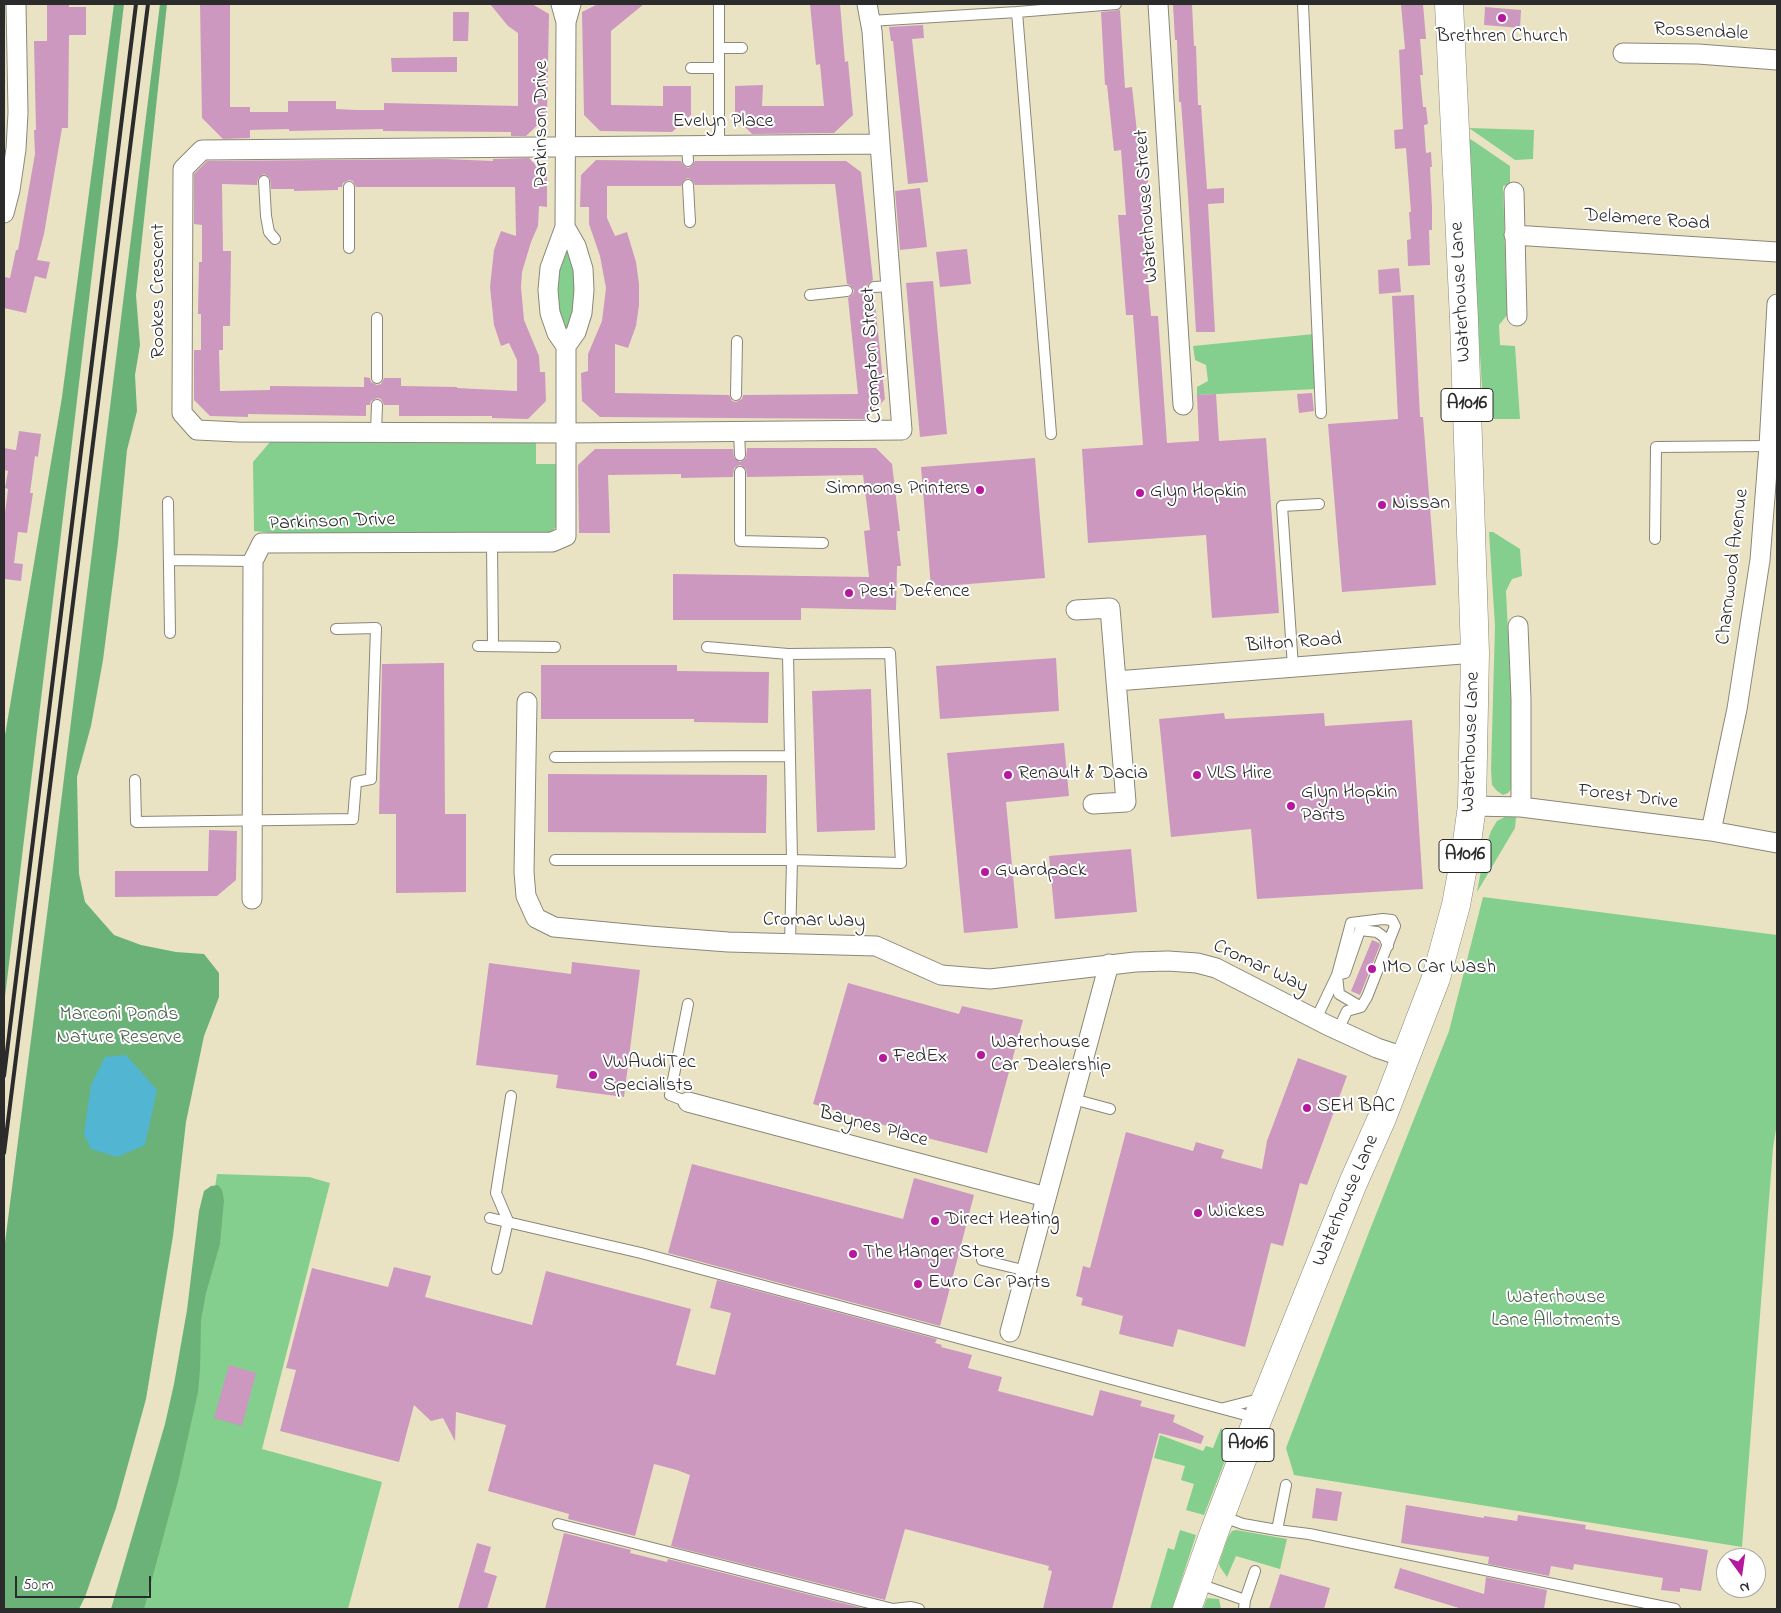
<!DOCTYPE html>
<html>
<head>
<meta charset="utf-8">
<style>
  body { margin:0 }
  #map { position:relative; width:1781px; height:1613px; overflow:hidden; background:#e9e3c4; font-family:"Indie Flower",sans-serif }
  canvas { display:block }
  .frame { position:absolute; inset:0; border:5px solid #2b2b2b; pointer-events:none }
  .north { position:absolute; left:1716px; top:1548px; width:50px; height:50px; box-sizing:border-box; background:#fff; border:1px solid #aaa; border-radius:50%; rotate:166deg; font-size:14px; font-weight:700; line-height:20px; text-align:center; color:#2b2b2b }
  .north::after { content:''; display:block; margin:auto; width:18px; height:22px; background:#b5179e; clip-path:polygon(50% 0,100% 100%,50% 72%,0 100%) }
  .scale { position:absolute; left:15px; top:1576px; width:136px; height:22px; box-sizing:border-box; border:2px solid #2b2b2b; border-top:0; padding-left:6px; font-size:15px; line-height:18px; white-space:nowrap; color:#2b2b2b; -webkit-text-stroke:4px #fff; paint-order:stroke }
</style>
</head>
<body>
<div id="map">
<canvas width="1781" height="1613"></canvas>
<div class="frame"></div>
<div class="north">N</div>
<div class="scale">50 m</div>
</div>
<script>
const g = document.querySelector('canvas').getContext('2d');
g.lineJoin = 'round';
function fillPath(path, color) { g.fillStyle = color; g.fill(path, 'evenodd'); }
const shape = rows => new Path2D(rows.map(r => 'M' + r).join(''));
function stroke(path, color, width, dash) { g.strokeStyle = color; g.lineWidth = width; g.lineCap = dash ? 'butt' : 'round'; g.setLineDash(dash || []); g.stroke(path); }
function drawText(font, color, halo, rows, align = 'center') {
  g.font = font + ' "Indie Flower",sans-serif'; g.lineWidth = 4; g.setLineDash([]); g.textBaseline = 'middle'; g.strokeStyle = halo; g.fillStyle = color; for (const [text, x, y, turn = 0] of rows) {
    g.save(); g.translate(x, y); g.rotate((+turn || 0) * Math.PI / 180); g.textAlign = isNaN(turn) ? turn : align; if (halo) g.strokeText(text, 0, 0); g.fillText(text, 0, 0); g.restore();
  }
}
fillPath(shape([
  [1469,128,1534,130,1533,159,1515,160],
  [1469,138,1510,166,1510,185,1503,186,1507,315,1499,325,1500,345,1515,346,1520,419,1484,419,1476,291],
  [568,246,574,261,578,289,569,330,564,331,559,317,556,275],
  [1314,334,1316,389,1197,395,1197,387,1208,381,1206,365,1195,360,1193,346],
  [270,442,536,442,536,464,565,464,564,519,547,536,291,535,254,531,253,462],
  [1489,532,1493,532,1520,549,1522,576,1512,579,1506,591,1515,777,1513,787,1508,793,1503,795,1497,791,1492,785,1491,770,1495,626],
  [1505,817,1516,817,1515,828,1477,892,1485,849,1491,831,1497,821],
  [1483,897,1777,935,1777,1123,1773,1148,1742,1547,1294,1475,1286,1448,1369,1232,1449,1031],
  [217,1174,309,1177,330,1183,262,1449,382,1482,348,1609,130,1609,198,1304],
  [1221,1428,1228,1435,1231,1445,1204,1515,1186,1510,1194,1484,1181,1480,1185,1466,1154,1458,1160,1435,1203,1451,1206,1446,1213,1448],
  [1180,1530,1196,1535,1172,1609,1150,1609,1168,1548,1174,1550],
  [1236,1530,1287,1539,1280,1569,1236,1556,1227,1577,1220,1567,1219,1563,1228,1537,1232,1531],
  [1207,1598,1219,1599,1221,1609,1203,1609]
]), '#84cf8d');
fillPath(shape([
  [114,4,124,4,68,476,4,1005,4,741,62,397],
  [160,4,167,4,136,295,140,345,135,375,137,411,127,450,118,543,103,660,91,726,77,777,79,874,85,902,114,935,141,945,176,952,204,954,219,973,219,997,204,1036,186,1122,173,1236,146,1399,116,1508,85,1597,79,1609,4,1609,4,1250,48,907],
  [218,1185,222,1190,224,1200,220,1244,206,1293,201,1320,200,1370,198,1392,178,1482,144,1609,111,1609,165,1424,174,1384,187,1310,199,1211,204,1191,211,1186]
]), '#6bb278');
fillPath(shape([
  [126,1055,157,1090,145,1145,117,1157,91,1149,84,1134,91,1085,105,1057]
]), '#52b5d1');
fillPath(shape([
  [47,4,69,4,69,7,86,7,86,35,69,35,68,128,62,128,44,234,37,260,50,262,46,279,35,276,26,313,4,308,4,277,10,278,16,250,18,250,35,154,34,130,36,130,34,41,47,41],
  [200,4,230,4,230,107,250,107,250,112,288,112,288,101,336,101,336,109,357,110,384,110,384,103,518,106,518,33,508,26,490,4,532,4,549,14,547,116,526,136,511,136,511,132,383,131,383,129,289,131,289,129,250,130,250,138,223,139,202,118],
  [598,4,644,4,611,31,611,105,663,106,663,86,691,86,691,115,672,132,600,131,584,115,582,12],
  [810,4,840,4,845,62,848,61,853,115,834,133,752,134,735,117,735,86,763,85,762,106,824,106,820,64,816,65],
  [1173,4,1192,4,1194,46,1196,46,1198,105,1201,105,1207,189,1224,188,1224,203,1208,204,1215,332,1196,332,1188,196,1181,102,1179,102,1177,40,1175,40],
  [1401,4,1423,4,1426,39,1420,39,1423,75,1420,75,1423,107,1426,107,1428,124,1424,125,1426,153,1431,152,1432,167,1430,167,1432,207,1432,230,1429,230,1430,265,1408,266,1407,240,1411,239,1409,212,1411,212,1406,148,1395,149,1394,130,1403,129,1399,50,1405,49],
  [1485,7,1521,10,1520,28,1484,25],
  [1120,10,1125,88,1132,87,1139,150,1146,150,1150,211,1142,211,1151,316,1158,316,1167,443,1199,441,1197,395,1216,394,1219,441,1266,438,1279,613,1212,618,1206,535,1088,543,1082,449,1143,445,1133,315,1126,315,1118,215,1126,215,1121,150,1114,151,1107,85,1105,85,1101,12],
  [453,12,469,12,468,41,453,41],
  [923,25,924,38,912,39,928,182,908,184,893,41,891,41,889,27],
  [457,57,457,72,392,72,391,58],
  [529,158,547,177,547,207,539,206,538,226,531,242,522,272,521,287,524,320,539,356,540,372,545,372,546,401,528,419,492,418,492,416,399,416,399,405,384,405,381,399,377,398,371,401,370,405,366,405,366,416,248,414,248,417,210,416,194,400,194,350,201,350,201,314,198,314,199,262,202,262,202,225,194,224,194,174,207,161,444,159,493,161,493,159],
  [264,174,270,178,271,189,294,189,294,191,338,190,338,187,342,187,343,183,349,180,353,181,356,187,515,187,516,236,501,231,494,250,490,287,494,325,501,346,509,343,517,360,517,391,457,388,457,387,401,386,401,378,384,378,381,384,377,385,371,382,370,378,364,377,364,387,270,386,270,390,220,391,219,350,223,350,223,326,230,326,231,251,223,251,222,184,257,185,258,178],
  [596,160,681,161,683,165,688,168,692,166,695,161,846,161,861,172,873,280,868,284,867,288,871,293,874,294,885,399,866,419,600,417,582,401,581,373,588,371,588,354,602,321,606,288,600,256,589,224,589,207,580,207,581,175],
  [688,178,693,181,695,185,835,184,847,284,850,285,854,290,853,294,848,298,858,394,743,395,742,399,736,402,732,401,729,395,615,393,615,344,628,348,636,326,639,305,639,284,636,262,627,232,615,236,607,218,607,186,681,186,684,180],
  [920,188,927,247,900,250,895,191],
  [967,249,971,284,940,287,936,252],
  [1399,268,1401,292,1379,294,1378,270],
  [933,281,947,434,920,437,906,283],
  [1414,295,1420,417,1423,417,1436,585,1342,592,1328,424,1398,419,1392,296],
  [1312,393,1314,411,1299,413,1297,394],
  [19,431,41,434,38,457,35,456,30,493,33,493,27,533,18,532,14,563,23,564,21,581,4,579,4,521,8,489,5,488,8,471,4,470,4,448,16,450],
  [747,448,876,448,892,464,900,531,897,531,901,566,897,566,896,610,801,608,801,620,673,620,673,574,869,577,864,531,870,530,863,475,747,477,746,469,740,465,734,468,733,477,681,478,681,474,608,475,610,533,579,533,578,465,595,449,733,449,734,458,740,462,746,458],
  [1035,458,1045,578,931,587,921,467],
  [1056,658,1059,711,940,719,936,666],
  [444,663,445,814,466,814,466,892,396,893,396,814,379,814,382,664],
  [541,665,677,665,677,671,769,672,768,723,694,722,694,719,541,719],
  [871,689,875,830,817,832,812,691],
  [1224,713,1225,719,1324,713,1325,726,1412,720,1423,889,1257,899,1251,829,1171,837,1159,719],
  [1064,743,1069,796,1006,802,1018,928,964,933,947,753],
  [548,774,767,775,766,833,548,832],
  [209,830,237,831,236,880,217,896,115,897,115,871,208,871],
  [1131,849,1137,912,1055,919,1049,856],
  [1372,940,1379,943,1380,945,1360,995,1351,991],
  [572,962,640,970,624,1097,556,1088,558,1075,476,1065,489,963,571,974],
  [848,983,959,1014,962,1006,1023,1020,987,1153,931,1139,813,1104],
  [1298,1058,1347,1076,1307,1185,1300,1183,1283,1246,1271,1243,1245,1347,1178,1329,1173,1347,1119,1334,1123,1316,1081,1305,1083,1298,1076,1296,1083,1266,1090,1268,1126,1132,1193,1151,1196,1142,1224,1150,1221,1158,1262,1169,1267,1141],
  [692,1164,903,1219,914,1178,974,1195,940,1326,668,1253],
  [394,1267,431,1276,425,1297,532,1325,546,1271,691,1309,676,1365,715,1375,731,1313,710,1308,717,1280,937,1339,935,1343,942,1345,941,1347,972,1355,968,1368,1002,1377,998,1391,1093,1416,1100,1390,1142,1401,1140,1406,1175,1415,1173,1422,1204,1436,1201,1444,1159,1433,1112,1609,1043,1609,1052,1571,1048,1570,1049,1566,905,1529,885,1600,671,1546,690,1475,677,1470,654,1464,635,1536,568,1519,569,1514,488,1491,506,1425,456,1412,455,1441,443,1418,431,1421,414,1405,399,1462,280,1431,296,1370,286,1368,312,1268,388,1287],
  [229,1365,256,1373,242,1426,214,1418],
  [1316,1488,1342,1492,1337,1521,1312,1518],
  [1406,1505,1484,1518,1484,1516,1517,1521,1518,1515,1586,1525,1585,1529,1708,1550,1701,1591,1680,1588,1680,1592,1661,1590,1663,1578,1574,1564,1573,1570,1551,1566,1549,1576,1488,1564,1489,1557,1401,1543],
  [564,1533,631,1550,630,1553,667,1562,668,1559,866,1609,545,1609],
  [477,1543,491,1547,484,1572,497,1576,487,1609,458,1609],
  [1400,1568,1484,1594,1486,1577,1547,1590,1544,1609,1462,1609,1394,1588],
  [1280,1574,1330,1588,1324,1609,1269,1609]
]), '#cd98bf');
const lane = shape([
  [1303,4,1321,413],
  [1017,12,1051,434],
  [870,21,1017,12,1116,4],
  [719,48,742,48],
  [691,68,719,68],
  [687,146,688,161],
  [719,146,719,4],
  [264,181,266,216,269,232,275,239],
  [688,185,690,222],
  [349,187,349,248],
  [874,287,891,286],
  [810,295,847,291],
  [377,318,377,378],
  [736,395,737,341],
  [376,432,377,405],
  [739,432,740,455],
  [740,472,740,541,823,543],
  [168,502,170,633],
  [1655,539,1656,447,1769,446],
  [492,543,493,646],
  [169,560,253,561],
  [478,646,555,647],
  [707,647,788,654],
  [1293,667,1282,506,1319,504],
  [555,757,790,756],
  [135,780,136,822,353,819,356,782,371,779,376,628,336,629],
  [555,860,792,860,901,863,890,653,788,654,792,860,790,944],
  [1337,975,1345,973,1360,930,1377,932,1384,937,1388,946],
  [1337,976,1339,994,1361,1007],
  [688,1004,670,1095,688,1102],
  [1316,1019,1337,975,1351,923,1383,919,1392,920,1395,926,1367,997,1361,1007,1347,1011,1338,1030],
  [1073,1099,1110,1109],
  [490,1218,641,1253,1257,1418],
  [982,1260,1027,1271],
  [497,1269,508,1221,496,1193,511,1096],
  [1224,1408,1263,1398],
  [1221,1516,1243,1524,1277,1530,1286,1485],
  [558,1524,893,1609,911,1607,919,1609],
  [1277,1530,1309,1534,1675,1609],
  [1196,1583,1245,1600,1244,1609],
  [1245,1600,1255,1571]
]);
const street = shape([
  [561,4,566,22,571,4],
  [867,4,872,31,880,144,902,430,566,433,238,432,197,430,182,413,183,169,202,150,880,144],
  [1158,4,1183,405],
  [1623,53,1698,54,1777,60],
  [1514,192,1517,316],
  [4,213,10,190,16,149,18,113,16,4],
  [565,227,576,246,583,269,584,290,582,313,576,332,566,346,557,333,550,313,548,290,550,268,565,227,566,22],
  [1514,235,1777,252],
  [1076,610,1110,608,1126,802,1093,804],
  [1518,626,1521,699,1521,807],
  [1116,681,1475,653],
  [527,702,524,872,526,896,536,918,554,927,649,936,728,942,876,946,941,975,990,979,1135,962,1168,961,1197,963,1216,968,1327,1025,1377,1048,1404,1057],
  [1472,806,1521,807,1711,831,1777,843],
  [1711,831,1737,709,1760,560,1769,446,1777,304],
  [252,899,253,561,262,543,552,542,566,536,566,346],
  [688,1102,1046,1197],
  [1010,1332,1109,964]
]);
const primary = shape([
  [1187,1609,1215,1530,1258,1418,1353,1183,1382,1118,1436,978,1456,905,1465,856,1472,806,1475,653,1464,319,1449,4]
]);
stroke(lane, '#8a8778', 12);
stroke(street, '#8a8778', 21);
stroke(primary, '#8a8778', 29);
stroke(lane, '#fff', 10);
stroke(street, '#fff', 19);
stroke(primary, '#fff', 28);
stroke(shape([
  [4,1076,136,4],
  [4,1153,148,4]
]), '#2b2b2b', 4);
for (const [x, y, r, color] of [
  [1502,18,5,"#b5179e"],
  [980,490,5,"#b5179e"],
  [1140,493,5,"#b5179e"],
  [1382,505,5,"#b5179e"],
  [849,593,5,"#b5179e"],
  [1008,775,5,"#b5179e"],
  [1197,775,5,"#b5179e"],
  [1291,806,5,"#b5179e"],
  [985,872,5,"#b5179e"],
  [1372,969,5,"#b5179e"],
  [981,1055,5,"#b5179e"],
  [883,1058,5,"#b5179e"],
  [593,1075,5,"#b5179e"],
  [1307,1108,5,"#b5179e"],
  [1198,1213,5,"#b5179e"],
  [935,1221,5,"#b5179e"],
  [853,1254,5,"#b5179e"],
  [918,1284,5,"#b5179e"]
]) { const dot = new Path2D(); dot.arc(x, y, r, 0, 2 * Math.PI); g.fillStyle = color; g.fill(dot); stroke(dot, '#fff', 2); }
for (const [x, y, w] of [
  [1467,405,52],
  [1465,856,52],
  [1248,1445,52]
]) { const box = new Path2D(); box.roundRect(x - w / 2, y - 16.5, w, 33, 4); g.fillStyle = '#fff'; g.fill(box); stroke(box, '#2b2b2b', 1); }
drawText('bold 19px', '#2b2b2b', null, [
  ["A1016",1467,405],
  ["A1016",1465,856],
  ["A1016",1248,1445]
]);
drawText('20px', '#2b2b2b', '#fff', [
  ["Rossendale",1701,33,3],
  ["Evelyn Place",723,123],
  ["Parkinson Drive",543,124,-90],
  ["Waterhouse Street",1148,206,-94],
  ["Delamere Road",1647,221,4],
  ["Rookes Crescent",160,291,-90],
  ["Waterhouse Lane",1462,292,-93],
  ["Crompton Street",873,355,-93],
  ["Parkinson Drive",332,523,-2],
  ["Charnwood Avenue",1734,567,-83],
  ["Bilton Road",1294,644,-4],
  ["Waterhouse Lane",1472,742,-88],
  ["Forest Drive",1628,798,7],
  ["Cromar Way",814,922,1],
  ["Cromar Way",1260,968,25],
  ["Baynes Place",873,1128,15],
  ["Waterhouse Lane",1347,1201,-67]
]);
drawText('20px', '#2b2b2b', '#fff', [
  ["Brethren Church",1502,38,"center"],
  ["Simmons Printers",970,490,"right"],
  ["Glyn Hopkin",1150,493],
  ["Nissan",1392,505],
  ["Pest Defence",859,593],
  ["Renault & Dacia",1018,775],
  ["VLS Hire",1207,775],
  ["Glyn Hopkin",1301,794],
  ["Parts",1301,817],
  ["Guardpack",995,872],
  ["IMO Car Wash",1382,969],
  ["Waterhouse",991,1044],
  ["Car Dealership",991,1067],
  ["FedEx",893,1058],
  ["VWAudiTec",603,1064],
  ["Specialists",603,1087],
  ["SEH BAC",1317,1108],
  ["Wickes",1208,1213],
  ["Direct Heating",945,1221],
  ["The Hanger Store",863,1254],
  ["Euro Car Parts",928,1284]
], 'left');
drawText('20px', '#4a644d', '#fff', [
  ["Marconi Ponds",119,1016],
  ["Nature Reserve",119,1039],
  ["Waterhouse",1556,1299],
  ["Lane Allotments",1556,1322]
]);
</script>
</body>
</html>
